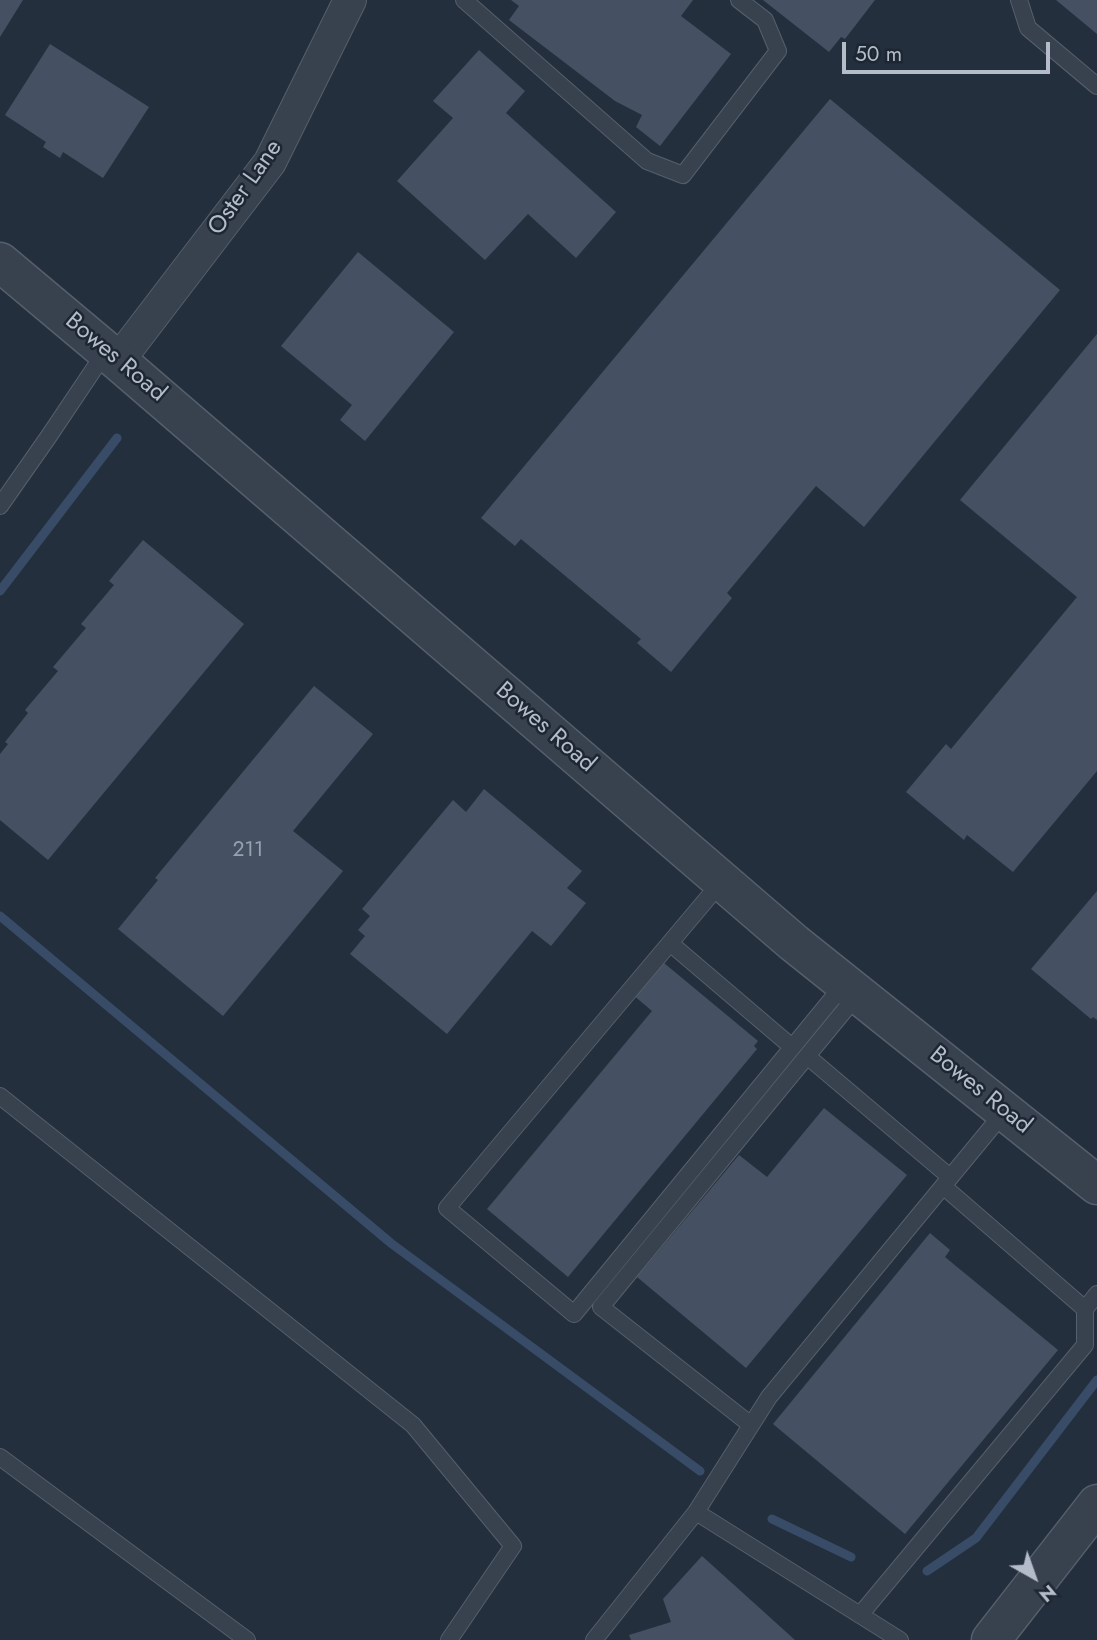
<!DOCTYPE html>
<html>
<head>
<meta charset="utf-8">
<style>
  body { margin:0 }
  #map { position:relative; width:1097px; height:1640px; overflow:hidden; background:#242f3e; font-family:Jost,sans-serif }
  canvas { display:block }
  .north { position:absolute; left:999px; top:1542px; width:70px; height:70px; -webkit-text-stroke:5px #1d2633; paint-order:stroke; rotate:140deg; font-size:19px; font-weight:700; line-height:28px; text-align:center; color:#b4bcc9 }
  .north::after { content:''; display:block; margin:auto; width:24px; height:32px; background:#b4bcc9; clip-path:polygon(50% 0,100% 100%,50% 72%,0 100%) }
  .scale { position:absolute; left:842px; top:42px; width:208px; height:32px; box-sizing:border-box; border:4px solid #b4bcc9; border-top:0; padding-left:9px; font-size:21px; line-height:24px; white-space:nowrap; color:#b4bcc9; -webkit-text-stroke:5px #1d2633; paint-order:stroke }
</style>
</head>
<body>
<div id="map">
<canvas width="1097" height="1640"></canvas>
<div class="north">N</div>
<div class="scale">50 m</div>
</div>
<script>
const g = document.querySelector('canvas').getContext('2d');
g.lineJoin = 'round';
const shape = rows => new Path2D(rows.map(r => 'M' + r).join(''));
function stroke(path, color, width, dash) { g.strokeStyle = color; g.lineWidth = width; g.lineCap = dash ? 'butt' : 'round'; g.setLineDash(dash || []); g.stroke(path); }
function fillPath(path, color) { g.fillStyle = color; g.fill(path, 'evenodd'); }
function drawText(font, color, halo, rows, align = 'center') {
  g.font = font + ' Jost,sans-serif'; g.lineWidth = 5; g.setLineDash([]); g.textBaseline = 'middle'; g.strokeStyle = halo; g.fillStyle = color; for (const [text, x, y, turn = 0] of rows) {
    g.save(); g.translate(x, y); g.rotate((+turn || 0) * Math.PI / 180); g.textAlign = isNaN(turn) ? turn : align; if (halo) g.strokeText(text, 0, 0); g.fillText(text, 0, 0); g.restore();
  }
}
stroke(shape([
  [0,591,117,438],
  [0,916,392,1244,700,1471],
  [772,1519,851,1557],
  [927,1571,976,1538,1097,1380]
]), '#394c67', 9);
fillPath(shape([
  [0,0,23,0,0,37],
  [511,0,693,0,681,16,731,54,660,146,636,127,642,115,615,101,509,20,519,6],
  [763,0,875,0,845,39,841,37,829,52],
  [1056,0,1097,0,1097,34],
  [50,44,149,107,103,178,63,152,60,158,43,147,46,142,5,115],
  [479,50,525,91,506,113,616,212,576,258,528,214,485,260,397,181,453,118,433,101],
  [830,99,1060,290,864,527,816,486,727,593,732,598,671,672,637,643,641,639,521,539,515,546,481,518],
  [358,252,454,332,365,441,340,420,352,405,281,346],
  [1097,334,1097,771,1013,872,967,835,964,840,906,792,946,744,951,749,1077,597,960,500],
  [143,540,244,624,48,860,0,820,0,754,8,744,5,742,28,713,25,710,58,671,53,667,86,628,81,624,114,585,109,581],
  [314,686,373,734,293,831,343,871,223,1016,118,929,158,880,155,878],
  [484,789,582,871,567,888,586,903,551,946,532,931,447,1034,350,954,365,936,358,930,370,916,362,909,453,800,466,812],
  [1097,891,1097,1020,1093,1017,1091,1019,1031,969],
  [664,963,758,1041,754,1046,757,1049,568,1277,487,1209,652,1011,632,994,656,965,660,968],
  [824,1108,907,1175,746,1368,637,1277,739,1155,767,1177],
  [930,1233,950,1250,945,1257,1058,1350,905,1534,773,1424],
  [702,1556,795,1640,631,1640,629,1635,671,1622,663,1599]
]), '#455162');
const service = shape([
  [464,0,647,161,683,175,778,51,765,20,739,0],
  [1019,0,1028,28,1097,86],
  [0,506,49,436,106,351],
  [722,881,447,1208,574,1314,845,983],
  [670,943,792,1047],
  [807,1056,858,994],
  [0,1096,413,1425,513,1546,449,1640],
  [943,1186,1085,1309],
  [751,1425,601,1307,807,1056,950,1177],
  [0,1457,247,1640],
  [860,1615,1085,1345,1085,1309,1097,1294],
  [594,1640,696,1512],
  [900,1640,696,1512,769,1397,1005,1111]
]);
const minor = shape([
  [118,361,270,162,350,0]
]);
const tertiary = shape([
  [0,262,118,361,794,943,1097,1185],
  [991,1640,1097,1504]
]);
stroke(service, '#565f6c', 18);
stroke(minor, '#565f6c', 34);
stroke(tertiary, '#565f6c', 41);
stroke(service, '#38414e', 16);
stroke(minor, '#38414e', 32);
stroke(tertiary, '#38414e', 38);
drawText('21px', '#98a1af', null, [
  ["211",248,851]
]);
drawText('24px', '#b4bcc9', '#1d2633', [
  ["Oster Lane",246,188,-55],
  ["Bowes Road",115,358,40],
  ["Bowes Road",545,728,41],
  ["Bowes Road",980,1091,39]
]);
</script>
</body>
</html>
